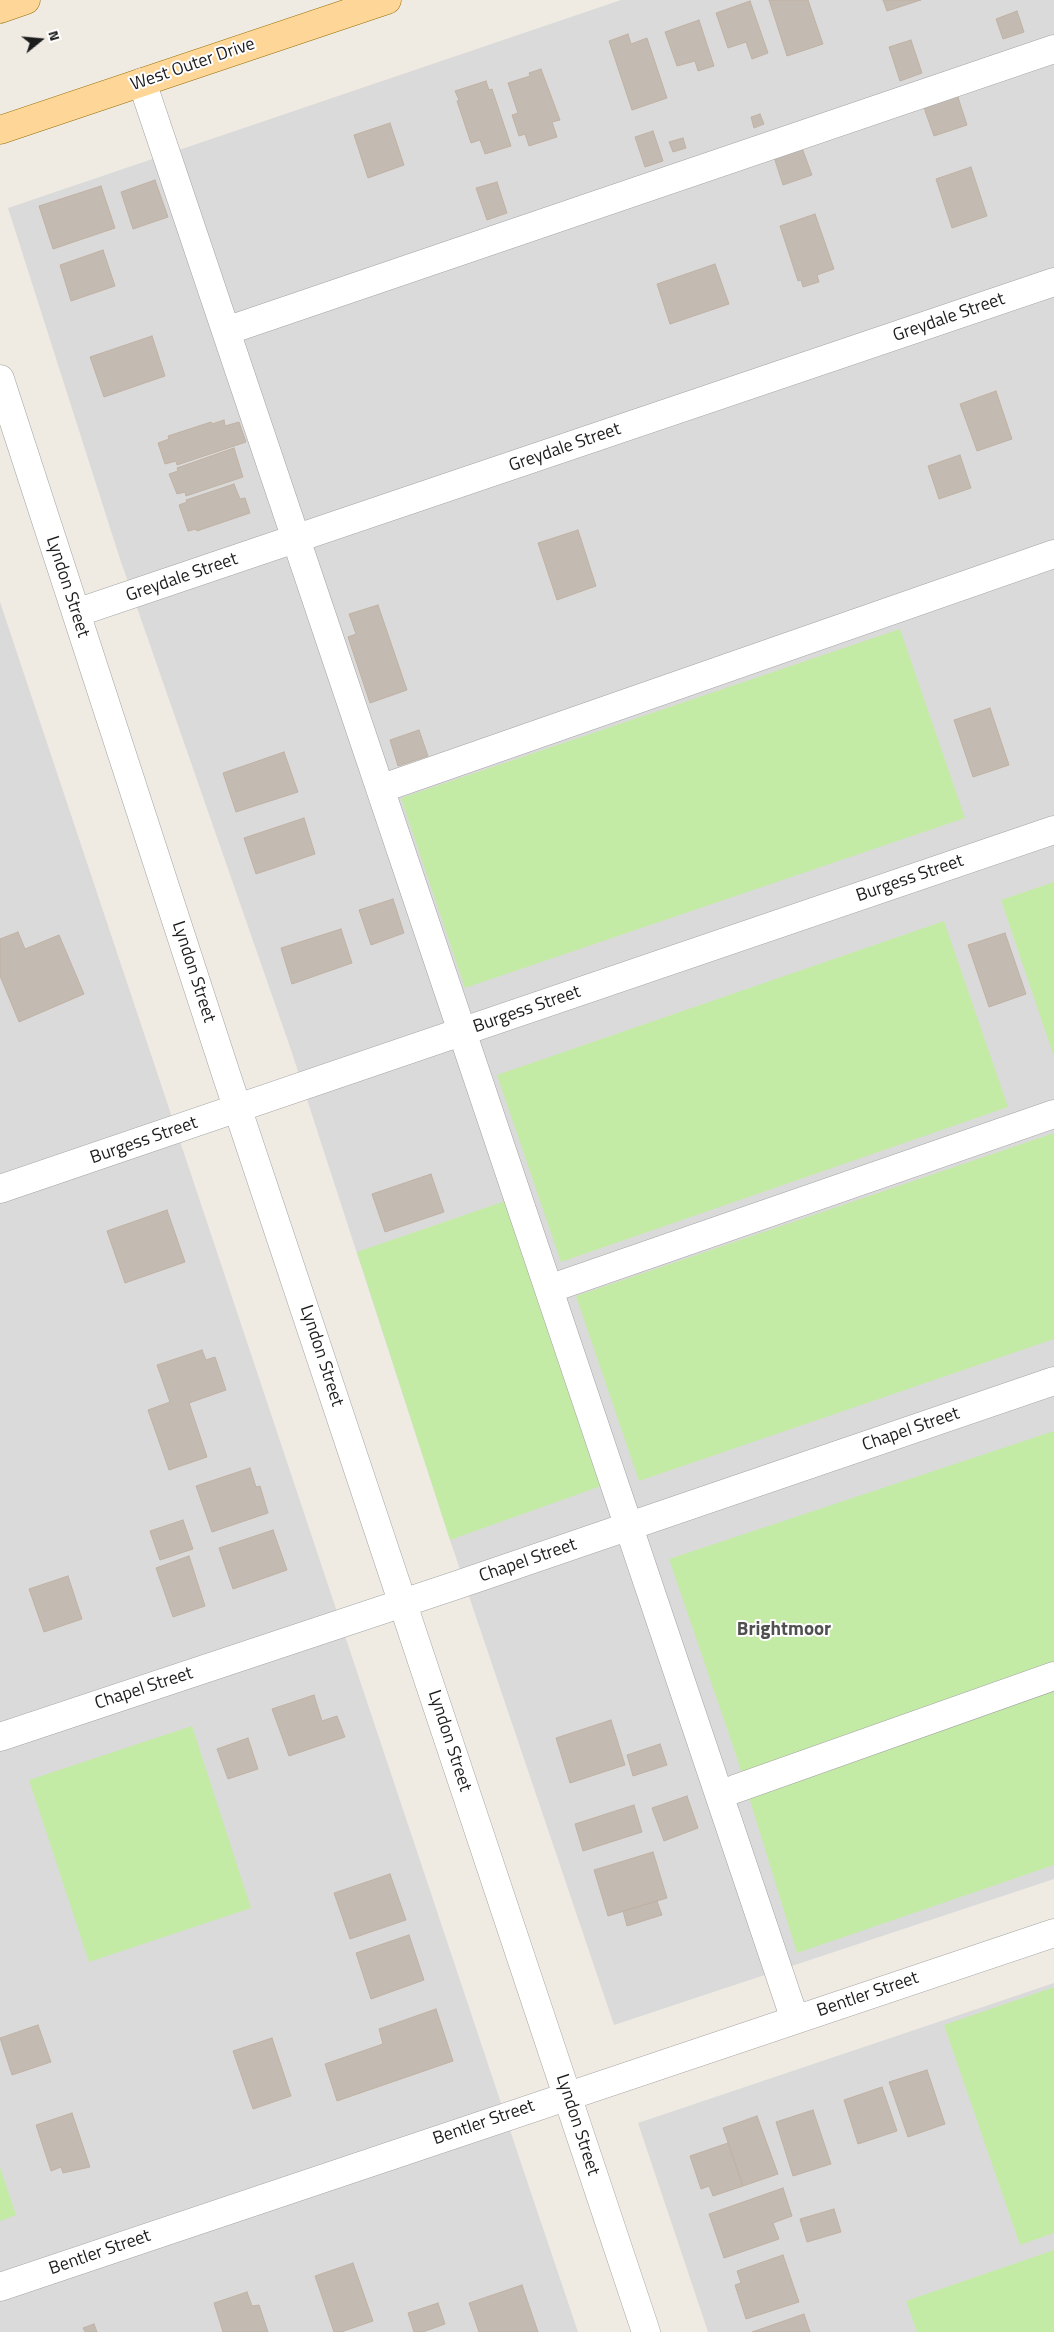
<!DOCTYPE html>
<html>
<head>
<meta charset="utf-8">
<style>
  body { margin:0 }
  #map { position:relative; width:1054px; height:2332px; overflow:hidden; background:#efebe2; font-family:"Titillium Web",sans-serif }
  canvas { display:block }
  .north { position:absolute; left:15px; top:15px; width:50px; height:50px; -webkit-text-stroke:4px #fff; paint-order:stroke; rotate:73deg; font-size:14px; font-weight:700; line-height:20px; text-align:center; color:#1d1d1d }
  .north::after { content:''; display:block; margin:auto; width:18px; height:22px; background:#1d1d1d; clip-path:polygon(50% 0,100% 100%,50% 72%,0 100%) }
</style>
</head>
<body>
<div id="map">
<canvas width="1054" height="2332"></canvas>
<div class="north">N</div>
</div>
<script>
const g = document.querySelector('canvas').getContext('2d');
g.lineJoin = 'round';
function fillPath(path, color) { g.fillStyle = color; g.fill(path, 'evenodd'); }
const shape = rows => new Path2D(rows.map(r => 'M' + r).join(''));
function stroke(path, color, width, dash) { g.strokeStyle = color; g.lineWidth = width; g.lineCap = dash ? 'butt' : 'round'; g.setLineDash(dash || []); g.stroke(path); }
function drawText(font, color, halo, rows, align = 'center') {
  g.font = font + ' "Titillium Web",sans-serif'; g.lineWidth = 4; g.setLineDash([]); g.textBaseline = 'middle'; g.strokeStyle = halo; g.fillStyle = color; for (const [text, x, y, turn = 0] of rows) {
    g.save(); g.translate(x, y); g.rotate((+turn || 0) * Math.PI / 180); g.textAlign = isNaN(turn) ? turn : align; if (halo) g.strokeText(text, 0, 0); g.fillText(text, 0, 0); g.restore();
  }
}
fillPath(shape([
  [621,0,1054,0,1054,1879,614,2025,450,1540,290,1047,119,556,8,208],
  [0,602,523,2169,578,2332,0,2332],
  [1054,1983,1054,2332,708,2332,638,2123]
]), '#dbdada');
fillPath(shape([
  [900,629,965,818,465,988,401,798],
  [1054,882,1054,1057,1001,900],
  [944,921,1008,1107,561,1262,497,1075],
  [1054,1133,1054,1339,639,1481,576,1296],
  [508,1200,604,1485,450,1540,357,1252],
  [1054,1431,1054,1865,797,1953,736,1755,669,1559],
  [192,1726,251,1908,89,1962,29,1780],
  [1054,1987,1054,2233,1020,2245,944,2025],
  [0,2167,16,2215,0,2221],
  [1054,2250,1054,2332,917,2332,906,2301]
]), '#c4eba6');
const building = shape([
  [769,0,808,0,823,44,787,56,769,0],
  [883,0,921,0,887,11,883,0],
  [750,1,768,53,752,59,746,42,728,48,716,13,750,1],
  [1017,11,1024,32,1003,39,996,19,1017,11],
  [699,20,714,66,698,71,695,61,677,66,665,32,699,20],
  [628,34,631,44,647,38,667,98,632,110,609,41,628,34],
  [911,40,922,73,900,81,889,47,911,40],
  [541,69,560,120,552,122,557,137,529,146,525,134,519,136,512,115,518,113,508,83,530,76,529,73,541,69],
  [486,81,489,90,492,89,511,146,485,154,480,140,471,143,457,101,459,100,455,91,486,81],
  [957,94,967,125,934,136,923,105,957,94],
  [760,114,764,124,754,128,751,117,760,114],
  [390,123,404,165,368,178,354,135,390,123],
  [653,131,663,161,645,167,635,137,653,131],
  [683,138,686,148,673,152,669,142,683,138],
  [802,148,812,175,783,185,774,157,802,148],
  [971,167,987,216,952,228,936,179,971,167],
  [155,180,168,217,133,229,121,192,155,180],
  [497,182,507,213,487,220,476,188,497,182],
  [101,186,115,228,53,249,39,206,101,186],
  [815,214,834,269,817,275,819,282,803,287,801,280,798,281,780,226,815,214],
  [103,250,115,286,71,301,60,265,103,250],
  [715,264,729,304,670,324,657,284,715,264],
  [152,336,165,376,104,397,90,357,152,336],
  [996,391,1012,439,977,451,960,404,996,391],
  [224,420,225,426,239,422,246,442,177,465,176,461,165,464,158,443,169,439,168,436,211,422,212,424,224,420],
  [234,448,243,477,186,496,185,492,177,494,169,474,178,471,177,468,234,448],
  [960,455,971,488,939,499,928,466,960,455],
  [234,484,240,499,245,498,250,513,197,531,196,529,188,531,179,505,187,502,186,500,234,484],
  [578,530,596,586,557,600,538,543,578,530],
  [378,605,407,690,370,703,348,637,356,634,349,614,378,605],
  [990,708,1009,765,973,777,954,720,990,708],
  [419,730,428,756,398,766,390,740,419,730],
  [284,752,298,792,236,812,223,773,284,752],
  [304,818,315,854,256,874,244,838,304,818],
  [393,899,404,933,371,945,359,910,393,899],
  [341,929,352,963,292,984,281,948,341,929],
  [18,932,25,949,59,935,84,994,19,1022,0,976,0,939,18,932],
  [1005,933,1026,994,989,1007,968,945,1005,933],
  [431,1174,444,1212,385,1232,372,1194,431,1174],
  [167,1210,185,1262,125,1283,107,1231,167,1210],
  [202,1350,206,1360,215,1357,226,1390,189,1403,207,1457,169,1470,148,1410,170,1402,157,1365,202,1350],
  [250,1468,256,1487,260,1486,268,1513,212,1532,196,1486,250,1468],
  [183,1520,193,1549,160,1560,150,1531,183,1520],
  [273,1530,287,1570,233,1589,219,1548,273,1530],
  [189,1556,205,1606,173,1617,156,1568,189,1556],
  [68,1576,82,1619,44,1632,29,1589,68,1576],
  [314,1695,322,1721,337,1716,345,1737,289,1756,272,1709,314,1695],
  [611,1720,625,1765,570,1783,556,1738,611,1720],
  [248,1738,258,1769,228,1779,217,1749,248,1738],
  [660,1744,667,1765,633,1776,627,1755,660,1744],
  [687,1796,698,1828,664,1841,652,1808,687,1796],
  [634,1805,642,1832,583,1851,575,1824,634,1805],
  [653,1852,667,1898,608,1916,594,1870,653,1852],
  [390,1874,406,1920,350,1939,334,1893,390,1874],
  [657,1901,662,1915,627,1926,623,1911,657,1901],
  [409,1935,424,1980,371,1999,356,1953,409,1935],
  [436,2009,453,2061,337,2101,325,2064,383,2044,379,2029,436,2009],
  [38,2025,51,2062,12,2075,0,2038,38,2025],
  [272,2038,291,2096,253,2109,233,2051,272,2038],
  [927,2070,945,2124,908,2137,889,2082,927,2070],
  [882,2087,897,2131,858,2144,844,2100,882,2087],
  [813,2110,831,2164,793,2176,776,2122,813,2110],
  [72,2113,90,2167,63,2173,61,2167,51,2171,36,2125,72,2113],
  [757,2116,778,2174,743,2186,723,2128,757,2116],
  [728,2143,743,2186,713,2196,709,2186,701,2189,690,2156,728,2143],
  [783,2188,792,2216,773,2223,779,2239,724,2258,709,2214,783,2188],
  [834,2209,841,2232,807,2242,800,2219,834,2209],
  [783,2255,799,2302,746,2319,735,2285,741,2283,737,2271,783,2255],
  [353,2263,373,2321,341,2332,334,2332,315,2276,353,2263],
  [522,2285,538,2332,479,2332,469,2303,522,2285],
  [247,2292,252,2306,259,2305,268,2332,223,2332,214,2303,247,2292],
  [438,2303,445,2324,423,2332,414,2332,408,2313,438,2303],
  [804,2314,810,2332,752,2332,804,2314],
  [94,2324,97,2332,85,2332,83,2328,94,2324]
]);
fillPath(building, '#c3bab2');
stroke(building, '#c1b2a4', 1);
const minor = shape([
  [142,82,795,2020],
  [226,331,1054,49],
  [0,379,227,1077,646,2332],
  [76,613,1054,282],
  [380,789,1054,554],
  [0,1189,1054,830],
  [549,1289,1054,1114],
  [0,1737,454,1586,1054,1381],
  [735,1789,1054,1676],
  [0,2287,1054,1933]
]);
const major = shape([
  [0,9,26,0],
  [0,130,387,0]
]);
stroke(minor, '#a4a4a4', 29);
stroke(major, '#966c00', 29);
stroke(minor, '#fff', 28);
stroke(major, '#fed798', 28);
drawText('18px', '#1d1d1d', '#fff', [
  ["West Outer Drive",193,65,-19],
  ["Greydale Street",949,318,-19],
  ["Greydale Street",565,448,-19],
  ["Greydale Street",182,578,-19],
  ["Lyndon Street",67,587,72],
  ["Burgess Street",910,879,-19],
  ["Lyndon Street",193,972,72],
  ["Burgess Street",527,1010,-19],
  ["Burgess Street",144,1141,-19],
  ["Lyndon Street",321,1356,72],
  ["Chapel Street",911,1430,-19],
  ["Chapel Street",528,1561,-19],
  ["Chapel Street",144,1689,-18],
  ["Lyndon Street",449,1741,72],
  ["Bentler Street",868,1995,-19],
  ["Bentler Street",484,2123,-19],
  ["Lyndon Street",577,2125,72],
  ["Bentler Street",100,2253,-19]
]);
drawText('bold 19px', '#505050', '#fff', [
  ["Brightmoor",784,1630]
]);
</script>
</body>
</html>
